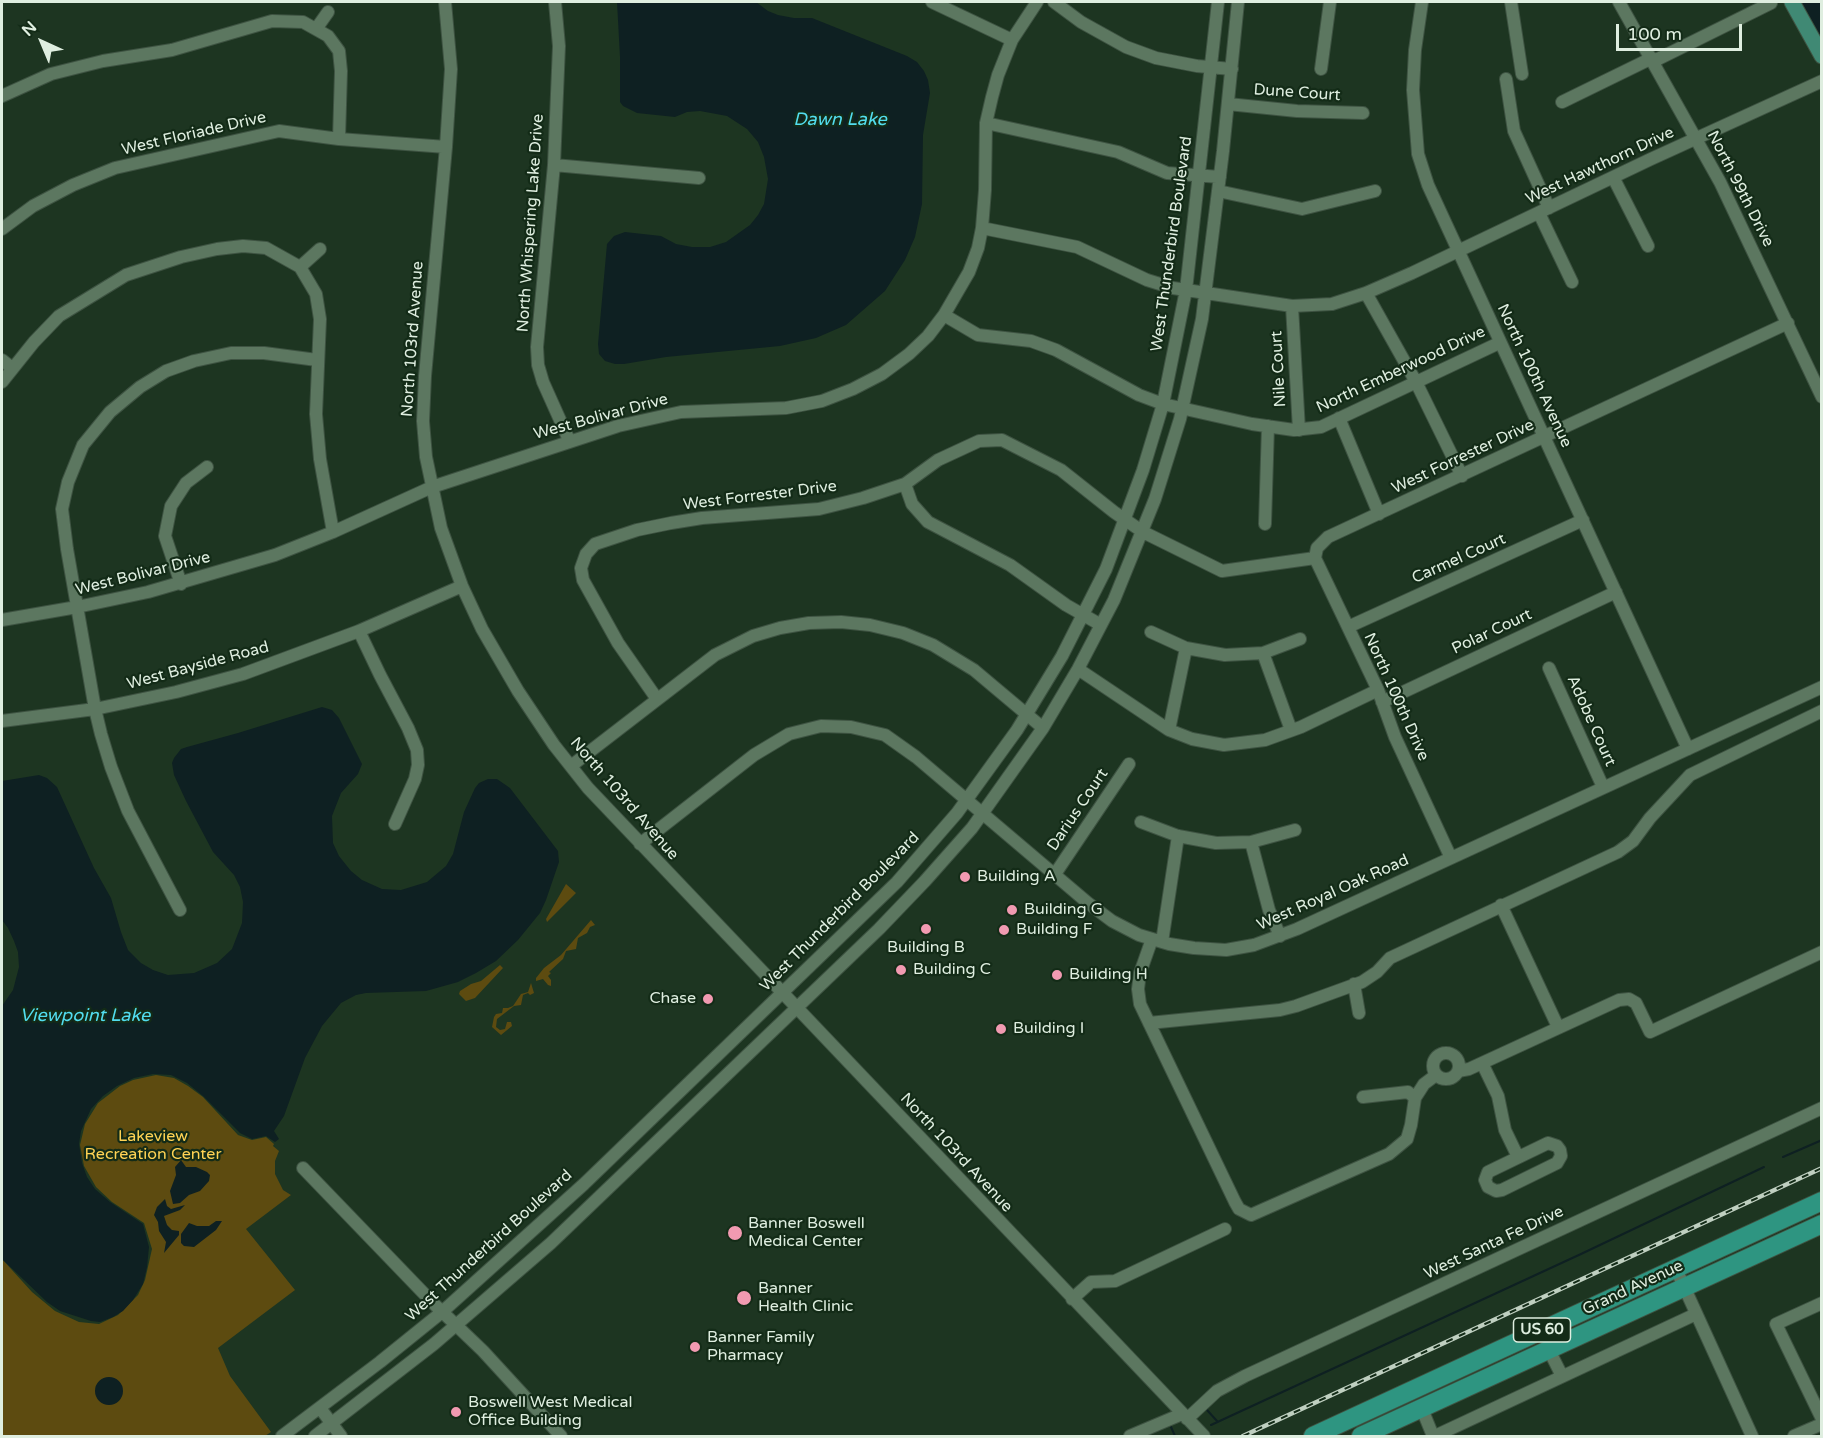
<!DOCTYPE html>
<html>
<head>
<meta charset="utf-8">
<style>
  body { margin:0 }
  #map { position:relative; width:1823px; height:1438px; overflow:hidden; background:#1d3521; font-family:"Varela Round",sans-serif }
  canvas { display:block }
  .frame { position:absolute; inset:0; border:3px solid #dfeee0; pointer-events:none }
  .north { position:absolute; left:12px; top:12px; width:60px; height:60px; -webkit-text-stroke:4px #132b17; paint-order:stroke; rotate:316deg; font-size:16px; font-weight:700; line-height:24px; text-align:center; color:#dfeee0 }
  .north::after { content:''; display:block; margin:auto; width:21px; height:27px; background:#dfeee0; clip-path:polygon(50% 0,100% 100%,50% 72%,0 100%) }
  .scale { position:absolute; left:1616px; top:24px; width:126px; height:27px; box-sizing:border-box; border:3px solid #dfeee0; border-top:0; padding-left:8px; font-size:18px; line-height:21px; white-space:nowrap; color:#dfeee0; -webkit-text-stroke:4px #132b17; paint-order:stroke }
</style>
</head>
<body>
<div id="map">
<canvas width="1823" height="1438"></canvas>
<div class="frame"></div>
<div class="north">N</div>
<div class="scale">100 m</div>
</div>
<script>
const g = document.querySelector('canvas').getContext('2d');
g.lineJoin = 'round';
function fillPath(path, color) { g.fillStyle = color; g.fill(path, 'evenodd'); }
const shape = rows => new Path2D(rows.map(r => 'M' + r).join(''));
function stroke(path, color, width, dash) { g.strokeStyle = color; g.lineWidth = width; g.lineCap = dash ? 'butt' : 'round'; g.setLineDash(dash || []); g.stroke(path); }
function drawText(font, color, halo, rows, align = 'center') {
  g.font = font + ' "Varela Round",sans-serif'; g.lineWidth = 4.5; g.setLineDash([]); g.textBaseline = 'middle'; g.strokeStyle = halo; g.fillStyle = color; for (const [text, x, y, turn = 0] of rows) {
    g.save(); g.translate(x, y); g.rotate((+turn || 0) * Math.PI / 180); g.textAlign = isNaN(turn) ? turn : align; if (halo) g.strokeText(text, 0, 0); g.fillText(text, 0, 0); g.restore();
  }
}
fillPath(shape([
  [566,884,576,893,547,922,546,919],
  [591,920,595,925,590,927,587,933,578,938,576,949,566,951,563,959,549,972,551,973,548,976,551,980,551,986,548,985,543,979,536,981,536,978,544,968,561,955],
  [500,965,503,968,475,998,466,1001,459,994,460,991,471,984,481,981],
  [531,983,534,993,530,995,528,993,523,995,521,1005,514,1006,497,1019,496,1027,500,1030,505,1029,507,1022,511,1022,512,1026,501,1035,492,1027,494,1017,496,1014,502,1013,503,1008,508,1008,513,1006,521,994,528,992],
  [156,1075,174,1078,188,1086,203,1097,238,1135,252,1140,266,1137,274,1144,273,1146,279,1151,275,1161,275,1174,283,1190,291,1195,246,1229,295,1290,218,1348,230,1376,271,1432,265,1436,2,1436,2,1259,32,1292,55,1311,79,1322,99,1324,118,1315,138,1295,145,1280,152,1249,144,1223,112,1202,96,1187,84,1166,80,1145,85,1124,98,1103,120,1086,133,1080]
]), '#5d4b10');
fillPath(shape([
  [617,2,756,2,768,11,778,15,794,18,812,18,907,56,917,62,924,71,928,80,930,93,923,135,922,204,915,237,905,260,885,291,846,325,816,338,780,346,666,357,624,364,615,364,605,361,599,354,598,344,607,244,614,236,625,232,661,236,676,244,692,247,710,247,726,242,750,225,758,215,764,204,768,179,764,157,758,142,747,129,727,116,700,111,687,112,675,117,637,113,623,106,620,102,620,57],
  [1797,2,1821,2,1821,46],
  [322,707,332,710,339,718,362,764,358,774,341,793,332,816,333,843,339,856,351,871,362,880,382,889,401,890,427,882,446,866,453,854,464,812,475,788,479,783,488,779,497,779,510,788,558,851,559,862,546,900,540,913,518,940,496,961,476,973,458,982,426,991,366,993,356,995,341,1003,322,1026,305,1058,284,1116,274,1131,279,1139,275,1142,266,1136,252,1139,240,1133,203,1096,187,1083,171,1075,153,1074,134,1078,117,1086,103,1096,91,1109,81,1131,79,1144,82,1163,87,1177,95,1189,110,1202,143,1224,149,1247,147,1267,143,1284,133,1300,123,1311,113,1317,100,1322,91,1321,60,1311,47,1302,2,1259,2,1006,13,990,19,967,18,952,14,941,8,928,2,920,2,781,39,775,47,778,57,787,94,868,111,898,121,932,128,950,141,963,153,970,168,975,194,973,217,963,232,949,242,923,243,902,240,887,234,875,213,852,186,801,174,775,172,763,174,758,181,749,187,747,238,733],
  [181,1160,186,1167,196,1167,207,1172,210,1175,209,1181,200,1191,189,1195,180,1203,173,1204,170,1191,176,1175,175,1167],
  [165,1199,167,1206,171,1209,185,1205,180,1210,164,1216,167,1225,172,1230,179,1231,179,1235,164,1253,166,1242,159,1231,158,1222,154,1215,157,1207],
  [216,1221,222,1221,216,1230,194,1247,184,1246,181,1243,181,1234,189,1223,197,1226,209,1226],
  '95 1391a14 14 0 1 1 28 0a14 14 0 1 1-28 0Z'
]), '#0e2022');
stroke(shape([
  [1783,1157,1822,1140],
  [1207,1410,1217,1421],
  [1211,1425,1581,1254,1764,1167],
  [1171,1427,1175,1436]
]), '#0e2022', 2);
const minor = shape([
  [445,2,451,69,446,147,425,376,423,421,426,457,441,528,462,586,482,629,518,691,554,745,588,788,1204,1436],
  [555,2,559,46,554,165,537,347,538,365,543,382,569,440],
  [932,2,1012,40],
  [1054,2,1081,22,1126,47,1156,58,1197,66,1232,69],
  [1422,2,1415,50,1413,90,1418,154,1428,185,1688,749],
  [1511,2,1522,74],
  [1619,2,1720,182,1822,397],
  [316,29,328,12],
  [1654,61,1771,3],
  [1321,69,1330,2],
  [1506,79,1514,131,1549,208],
  [2,96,51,74,103,61,172,50,272,21,303,22,328,36,339,51,341,71,339,139],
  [1562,102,1652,58],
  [1228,104,1297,111,1363,113],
  [986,123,1118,152,1167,173,1220,177],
  [554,165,699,178],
  [1613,177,1648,246],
  [1218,191,1302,209,1375,191],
  [1539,213,1572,282],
  [982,228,1077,247,1147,280,1173,288,1292,306,1332,304,1366,293,1412,273,1651,159,1822,81],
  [2,229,33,206,73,185,115,168,279,131,339,139,446,147],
  [300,267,320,249],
  [1366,293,1416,382,1462,476],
  [1292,306,1299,430],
  [944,315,978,335,1031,341,1056,350,1139,395,1163,404,1252,424,1294,430,1321,427,1499,343],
  [2,360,12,368],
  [2,382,34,342,59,316,126,275,181,257,217,249,243,246,266,248,300,267,316,294,320,319,316,414,320,459,333,532],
  [1339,418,1379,514],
  [905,484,912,504,928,522,1010,565,1066,605,1101,625],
  [1265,524,1268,426],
  [181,584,165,536,171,506,186,483,207,467],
  [2,620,77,607,148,592,275,555,333,532,432,487,618,426,681,412,786,408,822,401,853,389,882,374,909,354,928,336,944,315,969,272,978,248,982,228,985,190,986,123,992,97,998,75,1012,40,1037,2],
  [1348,627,1583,520],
  [359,631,380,675,408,728,417,750,418,765,415,779,395,824],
  [1151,632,1186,648,1225,655,1263,653,1300,639],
  [1263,653,1291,730],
  [1549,668,1603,787],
  [1078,669,1169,730,1192,739,1224,745,1265,740,1301,727,1378,690],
  [657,699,618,643,583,580,581,568,586,554,595,544,637,530,671,523,702,518,819,509,863,498,905,484,938,460,979,441,1002,440,1061,470,1114,512,1143,532,1222,571,1315,558],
  [1382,702,1616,592],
  [2,721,95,709,176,692,243,674,359,631,462,586],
  [1169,730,1186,648],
  [571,766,715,655,753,636,780,628,809,623,841,622,870,625,903,633,933,645,974,670,1043,728],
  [1141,822,1178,836,1216,843,1251,842,1295,830],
  [1251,842,1269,910,1280,936],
  [640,844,754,755,789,734,821,726,851,727,885,735,916,757,1088,903,1112,921,1139,935,1169,944,1194,948,1226,950,1254,945,1297,929,1822,687],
  [1451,858,1395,737,1378,690,1315,558,1317,548,1328,537,1788,323],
  [1055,874,1129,764],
  [1501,905,1558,1027],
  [180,910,128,811,111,767,101,734,95,709,67,549,62,509,68,482,83,445,110,412,140,387,166,371,194,361,231,353,264,353,317,360],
  [1152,939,1140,973,1138,989,1140,1004,1235,1202,1239,1209,1251,1215,1389,1154,1407,1139,1411,1125,1415,1098,1424,1084,1436,1075],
  [1162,942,1178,836],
  [1354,984,1359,1013],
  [1149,1023,1280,1010,1296,1006,1362,982,1377,972,1390,958,1618,852,1633,841,1650,818,1690,775,1822,711],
  '1433 1066a13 13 0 1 1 26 0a13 13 0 1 1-26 0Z',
  [1482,1063,1498,1096,1505,1130,1518,1157],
  [1458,1071,1469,1069,1619,1000,1629,999,1636,1003,1650,1032,1822,952],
  [1363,1097,1408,1092,1415,1098],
  [1548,1143,1557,1146,1560,1150,1561,1156,1557,1163,1502,1190,1496,1191,1488,1187,1485,1180,1488,1172,1548,1143],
  [303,1168,434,1304,483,1351,561,1436],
  [1676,1269,1752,1436],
  [1072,1299,1091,1282,1115,1281,1225,1229],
  [1822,1303,1776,1324,1822,1419],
  [1549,1350,1562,1376],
  [320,1408,341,1436],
  [1422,1409,1433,1436],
  [1187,1419,1217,1391,1245,1376,1822,1108],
  [282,1436,380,1362,442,1312,584,1184,897,882,957,813,1017,730,1062,656,1106,569,1143,470,1163,404,1186,290,1218,2],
  [315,1436,434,1344,551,1243,879,929,925,881,972,828,1043,728,1078,669,1114,600,1155,499,1180,419,1202,319,1223,151,1238,2],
  [1130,1436,1182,1414],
  [1435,1436,1696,1314],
  [1794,1436,1822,1424]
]);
const major = shape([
  [1792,2,1822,56]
]);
const highway = shape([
  [1313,1436,1822,1201],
  [1361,1436,1822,1224]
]);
stroke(minor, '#3e5342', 14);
stroke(major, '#3e5342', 17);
stroke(highway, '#3e5342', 20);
stroke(minor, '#5c7760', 12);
stroke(major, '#408974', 15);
stroke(highway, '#2e9581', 18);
const rail = shape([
  [1243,1436,1822,1168]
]);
stroke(rail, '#bfcfc0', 4.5);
stroke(rail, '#132b17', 2, [7]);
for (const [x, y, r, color] of [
  [965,877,6,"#f19ab1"],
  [1012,910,6,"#f19ab1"],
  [926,929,6,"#f19ab1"],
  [1004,930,6,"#f19ab1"],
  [901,970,6,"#f19ab1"],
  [1057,975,6,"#f19ab1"],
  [708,999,6,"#f19ab1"],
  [1001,1029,6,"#f19ab1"],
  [735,1233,8,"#f19ab1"],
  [744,1298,8,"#f19ab1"],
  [695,1347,6,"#f19ab1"],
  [456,1412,6,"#f19ab1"]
]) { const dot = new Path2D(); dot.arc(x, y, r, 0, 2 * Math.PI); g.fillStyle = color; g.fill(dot); stroke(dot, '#132b17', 2); }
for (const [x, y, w] of [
  [1542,1330,57]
]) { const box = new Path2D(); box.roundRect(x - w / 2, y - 12, w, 24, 4.5); g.fillStyle = '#132b17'; g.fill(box); stroke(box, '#dfeee0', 1.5); }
drawText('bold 15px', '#dfeee0', null, [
  ["US 60",1542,1330]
]);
drawText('16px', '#dfeee0', '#132b17', [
  ["Dune Court",1297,93,4],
  ["West Floriade Drive",194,134,-13],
  ["West Hawthorn Drive",1600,166,-25],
  ["North 99th Drive",1740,189,63],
  ["North Whispering Lake Drive",531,223,-86],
  ["West Thunderbird Boulevard",1172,244,-82],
  ["North 103rd Avenue",413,339,-86],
  ["Nile Court",1279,369,-93],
  ["North Emberwood Drive",1401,370,-25],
  ["North 100th Avenue",1534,376,65],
  ["West Bolivar Drive",601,417,-15],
  ["West Forrester Drive",1463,457,-25],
  ["West Forrester Drive",760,496,-7],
  ["Carmel Court",1459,559,-24],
  ["West Bolivar Drive",143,574,-14],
  ["Polar Court",1492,632,-25],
  ["West Bayside Road",198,666,-15],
  ["North 100th Drive",1396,697,66],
  ["Adobe Court",1591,721,66],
  ["North 103rd Avenue",624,799,49],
  ["Darius Court",1078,810,-56],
  ["West Royal Oak Road",1333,893,-24],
  ["West Thunderbird Boulevard",840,912,-45],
  ["North 103rd Avenue",956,1153,47],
  ["West Santa Fe Drive",1494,1243,-25],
  ["West Thunderbird Boulevard",489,1246,-42],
  ["Grand Avenue",1633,1288,-25]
]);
drawText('16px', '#dfeee0', '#132b17', [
  ["Building A",977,877],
  ["Building G",1024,910],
  ["Building F",1016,930],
  ["Building B",926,948,"center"],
  ["Building C",913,970],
  ["Building H",1069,975],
  ["Chase",696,999,"right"],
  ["Building I",1013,1029],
  ["Banner Boswell",748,1224],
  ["Medical Center",748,1242],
  ["Banner",758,1289],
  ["Health Clinic",758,1307],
  ["Banner Family",707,1338],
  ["Pharmacy",707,1356],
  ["Boswell West Medical",468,1403],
  ["Office Building",468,1421]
], 'left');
drawText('16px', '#ffd354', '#132b17', [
  ["Lakeview",153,1137],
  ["Recreation Center",153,1155]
]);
drawText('italic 18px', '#52ddee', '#132b17', [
  ["Dawn Lake",840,120],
  ["Viewpoint Lake",85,1016]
]);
</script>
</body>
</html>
